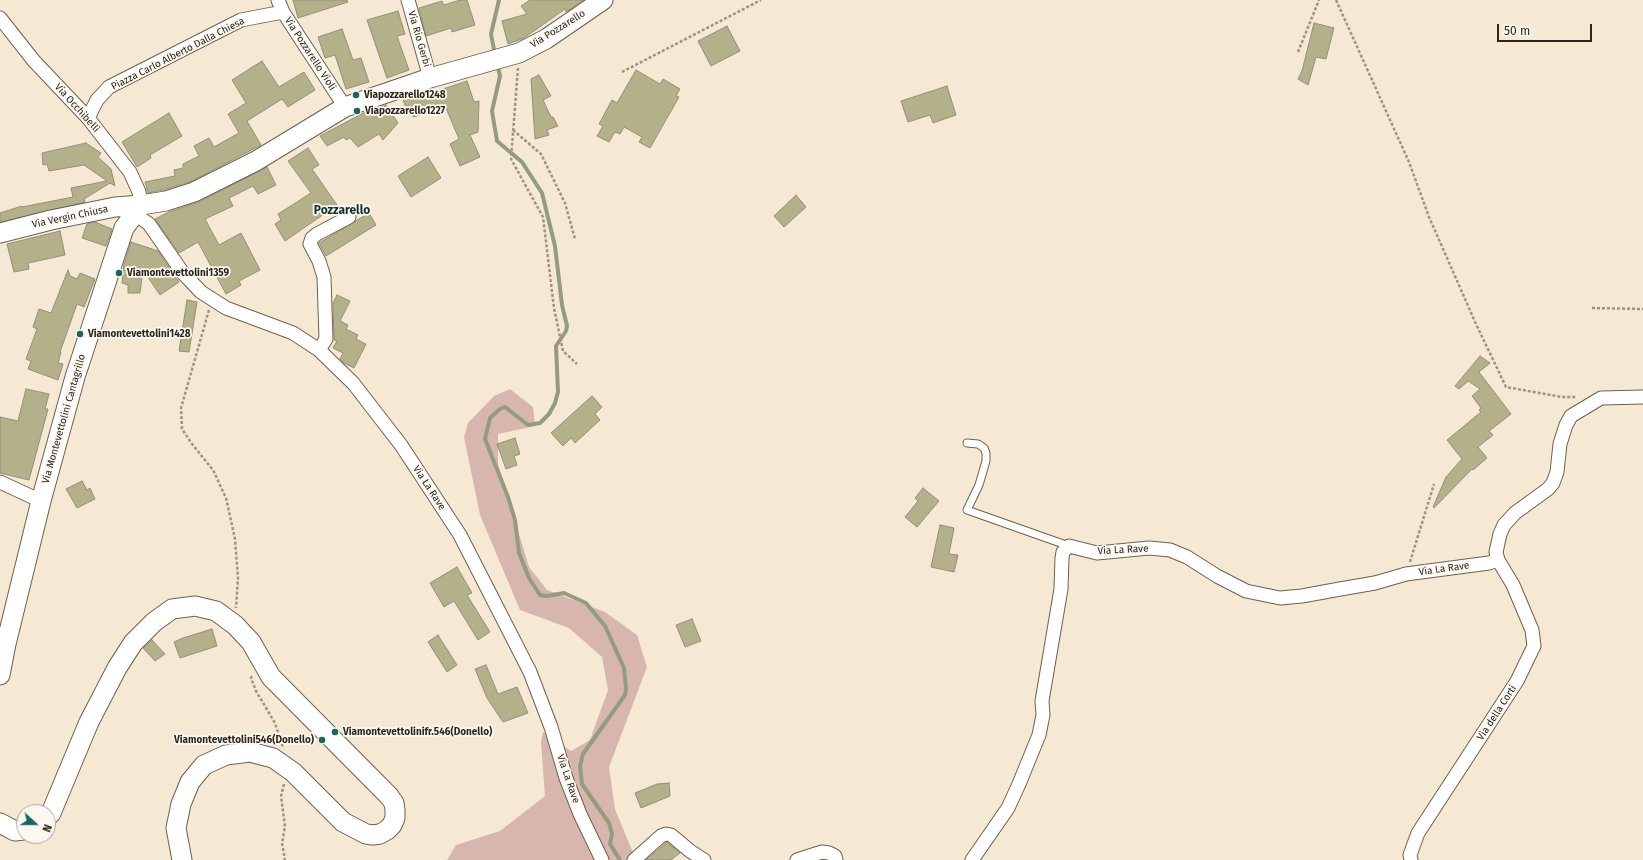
<!DOCTYPE html>
<html>
<head>
<meta charset="utf-8">
<style>
  body { margin:0 }
  #map { position:relative; width:1643px; height:860px; overflow:hidden; background:#f6e9d3; font-family:"Fira Sans",sans-serif }
  canvas { display:block }
  .north { position:absolute; left:16px; top:804px; width:40px; height:40px; box-sizing:border-box; background:#fdf8ef; border:1px solid #a9a49b; border-radius:50%; rotate:111deg; font-size:11px; font-weight:700; line-height:16px; text-align:center; color:#2a251d }
  .north::after { content:''; display:block; margin:auto; width:14px; height:18px; background:#186562; clip-path:polygon(50% 0,100% 100%,50% 72%,0 100%) }
  .scale { position:absolute; left:1497px; top:24px; width:95px; height:18px; box-sizing:border-box; border:2px solid #2a251d; border-top:0; padding-left:5px; font-size:12px; line-height:14px; white-space:nowrap; color:#2a251d; -webkit-text-stroke:3px #fdf8ef; paint-order:stroke }
</style>
</head>
<body>
<div id="map">
<canvas width="1643" height="860"></canvas>
<div class="north">N</div>
<div class="scale">50 m</div>
</div>
<script>
const g = document.querySelector('canvas').getContext('2d');
g.lineJoin = 'round';
function fillPath(path, color) { g.fillStyle = color; g.fill(path, 'evenodd'); }
const shape = rows => new Path2D(rows.map(r => 'M' + r).join(''));
function stroke(path, color, width, dash) { g.strokeStyle = color; g.lineWidth = width; g.lineCap = dash ? 'butt' : 'round'; g.setLineDash(dash || []); g.stroke(path); }
function drawText(font, color, halo, rows, align = 'center') {
  g.font = font + ' "Fira Sans",sans-serif'; g.lineWidth = 3.5; g.setLineDash([]); g.textBaseline = 'middle'; g.strokeStyle = halo; g.fillStyle = color; for (const [text, x, y, turn = 0] of rows) {
    g.save(); g.translate(x, y); g.rotate((+turn || 0) * Math.PI / 180); g.textAlign = isNaN(turn) ? turn : align; if (halo) g.strokeText(text, 0, 0); g.fillText(text, 0, 0); g.restore();
  }
}
fillPath(shape([
  [510,389,533,407,535,426,498,434,498,464,529,567,547,590,605,612,637,635,647,667,609,767,615,809,636,860,447,860,456,845,500,831,545,796,541,742,543,732,571,751,590,740,608,690,602,657,569,628,520,610,480,515,464,437,468,423,494,396]
]), '#d7b6ad');
stroke(shape([
  [495,55,491,34,499,0],
  [497,64,500,76,492,111,497,141,522,162,542,193,555,246,562,305,567,326,566,331,556,346,558,392,555,403,549,414,540,423,528,425,505,407,500,409,490,418,485,439,508,497,515,520,519,553,529,578,540,595,547,596,564,593,586,603,605,626,624,668,626,689,625,695,583,754,580,766,582,784,609,823,612,834,610,844,620,860]
]), '#949c7f', 4);
const building = shape([
  [293,0,347,0,348,2,298,18,293,0],
  [460,0,467,0,475,25,452,32,451,28,426,36,419,8,442,1,444,5,460,0],
  [530,0,584,0,566,12,565,9,524,38,508,44,502,21,527,14,521,6,530,0],
  [398,11,405,34,397,36,409,70,387,78,367,20,398,11],
  [1314,23,1334,28,1326,59,1316,57,1308,85,1298,79,1302,71,1314,23],
  [727,26,740,51,711,66,698,41,727,26],
  [342,29,353,60,361,58,369,82,346,89,335,55,325,58,318,37,342,29],
  [262,61,279,87,304,72,315,90,288,107,282,99,247,121,261,145,190,182,163,190,148,193,145,182,175,176,174,170,183,168,183,164,199,156,194,146,209,138,214,147,239,133,228,114,246,103,232,80,262,61],
  [636,70,660,84,663,79,680,89,676,96,679,97,650,148,639,142,642,137,624,127,620,134,615,132,609,142,597,136,603,126,599,124,612,100,617,103,636,70],
  [539,75,551,96,543,100,551,117,553,117,558,126,547,130,549,135,535,139,531,79,539,75],
  [467,81,474,102,479,101,478,132,470,135,480,157,460,166,450,144,459,139,446,108,413,117,411,108,407,112,403,99,430,90,431,93,467,81],
  [947,86,956,115,933,123,930,115,908,122,901,101,947,86],
  [386,105,398,123,383,140,379,134,358,147,350,138,346,140,344,137,327,146,320,136,367,111,386,105],
  [169,113,182,136,150,155,151,158,137,167,122,142,169,113],
  [86,143,101,153,98,157,111,169,115,186,110,183,84,199,85,202,0,222,0,213,22,206,22,207,73,197,71,188,107,181,84,165,49,171,47,164,43,165,42,153,86,143],
  [308,148,319,165,312,169,337,205,285,241,275,224,281,220,278,214,311,193,288,161,308,148],
  [428,157,441,178,411,197,398,176,428,157],
  [267,167,276,185,258,194,253,186,229,198,233,206,205,219,219,245,241,233,260,270,239,281,241,285,226,294,198,242,179,253,155,219,169,212,199,202,267,167],
  [796,195,806,207,784,227,774,216,796,195],
  [369,213,376,225,326,256,319,243,369,213],
  [95,222,112,229,106,246,82,238,87,224,95,222],
  [60,231,65,255,28,263,29,269,14,272,7,244,60,231],
  [131,242,158,251,179,282,160,295,143,270,140,293,128,293,128,285,122,283,124,264,131,242],
  [68,270,70,276,77,279,80,273,95,279,84,307,77,304,60,352,61,352,58,363,63,364,58,380,28,369,31,361,26,359,37,329,33,327,39,309,51,313,68,270],
  [337,295,350,301,340,321,348,325,346,329,358,335,356,339,366,344,354,368,344,363,340,359,343,353,333,348,337,341,334,340,333,303,337,295],
  [187,300,197,302,189,352,179,351,187,300],
  [1480,356,1490,363,1479,372,1511,414,1489,431,1493,435,1478,447,1487,458,1473,470,1472,469,1434,508,1433,507,1446,477,1462,459,1447,440,1481,412,1479,410,1481,408,1472,396,1480,389,1468,381,1459,389,1455,386,1480,356],
  [26,389,49,394,45,409,48,409,29,480,0,473,0,417,18,421,26,389],
  [592,396,602,407,595,414,600,420,575,443,571,438,563,446,551,433,592,396],
  [515,438,520,454,514,456,517,465,506,469,497,444,515,438],
  [82,481,87,490,90,488,95,499,77,508,66,489,82,481],
  [923,488,939,501,917,527,905,517,918,501,915,498,923,488],
  [940,525,954,528,949,554,958,555,954,572,931,567,940,525],
  [457,567,472,593,467,595,490,632,478,640,454,601,444,607,430,583,457,567],
  [692,619,701,641,685,647,676,625,692,619],
  [212,629,217,646,180,658,174,642,183,638,212,629],
  [438,635,457,665,447,672,428,642,438,635],
  [152,640,165,654,155,661,143,648,152,640],
  [486,665,498,694,517,687,528,713,503,722,487,698,475,669,486,665],
  [669,783,670,796,641,808,635,793,657,784,669,783],
  [667,842,680,853,671,860,646,860,667,842]
]);
fillPath(building, '#b4b089');
stroke(building, '#92907a', 1);
const lane = shape([
  [967,443,978,444,984,448,986,453,986,461,979,485,967,510,1069,546]
]);
const street = shape([
  [278,0,283,12,345,107],
  [408,0,430,78],
  [0,18,34,61,88,118,130,172,139,192,141,205],
  [88,118,97,100,109,87,241,20,283,12],
  [135,214,149,224,183,273,201,292,226,308,293,333,319,350,353,383,401,445,460,535,530,672,551,727,566,778,580,814,602,860],
  [319,350,326,339,324,277,319,261,310,244,312,238,317,234,349,217],
  [0,482,41,501],
  [634,860,661,836,666,834,671,835,690,851,704,860],
  [797,860,822,852,829,853,835,856,836,860],
  [972,860,1008,808,1019,784,1039,735,1043,715,1042,701,1061,589,1062,558,1063,552,1069,546,1097,553,1149,548,1170,550,1187,557,1217,576,1246,591,1280,598,1302,596,1340,589,1375,583,1406,574,1489,563,1498,560],
  [1411,860,1410,855,1418,833,1517,681,1534,646,1532,630,1513,585,1498,560,1496,552,1500,534,1504,525,1515,513,1548,489,1553,483,1557,472,1560,444,1566,425,1571,416,1601,398,1643,397]
]);
const secondary = shape([
  [0,233,51,220,115,207,141,205,166,201,194,192,256,161,345,107,430,78,519,53,546,39,603,0],
  [0,675,6,644,41,501,75,377,124,228,141,205],
  [48,816,51,813,89,722,117,668,133,643,154,622,172,609,195,606,216,611,235,625,251,642,271,677,389,796,394,803,395,810,395,818,392,825,387,830,380,834,373,835,366,834,343,822,293,772,273,758,250,752,226,755,204,765,190,782,181,804,176,828,182,860],
  [0,823,15,831,24,830]
]);
stroke(lane, '#6c614e', 9);
stroke(street, '#6c614e', 15);
stroke(secondary, '#6c614e', 21);
stroke(shape([
  [1336,0,1409,162,1429,217,1476,324,1506,387,1562,397,1577,397],
  [1298,52,1319,0],
  [518,68,511,159,543,217,554,308,563,351,577,364],
  [622,72,761,0],
  [513,130,541,154,565,203,575,239],
  [1592,308,1643,309],
  [209,310,181,408,182,429,192,444,213,470,226,498,235,539,238,578,236,608],
  [1410,562,1434,484],
  [252,676,251,678,256,691,275,723,283,747],
  [284,784,281,796,285,827,282,843,285,860]
]), '#9d9484', 2.5, [3, 2]);
stroke(lane, '#fff', 7);
stroke(street, '#fff', 13);
stroke(secondary, '#fff', 19);
for (const [x, y, r, color] of [
  [356,95,4,"#186562"],
  [357,111,4,"#186562"],
  [119,273,4,"#186562"],
  [80,334,4,"#186562"],
  [335,732,4,"#186562"],
  [322,740,4,"#186562"]
]) { const dot = new Path2D(); dot.arc(x, y, r, 0, 2 * Math.PI); g.fillStyle = color; g.fill(dot); stroke(dot, '#fdf8ef', 1.5); }
drawText('10px', '#2a251d', '#fdf8ef', [
  ["Via Pozzarello",558,29,-32],
  ["Via Rio Gerbi",419,39,74],
  ["Piazza Carlo Alberto Dalla Chiesa",178,54,-27],
  ["Via Pozzarello Violi",310,54,57],
  ["Via Occhibelli",77,108,48],
  ["Via Vergin Chiusa",70,217,-12],
  ["Via Montevettolini Cantagrillo",64,419,-74],
  ["Via La Rave",429,488,57],
  ["Via La Rave",1123,550,-3],
  ["Via La Rave",1444,569,-8],
  ["Via della Corti",1497,713,-57],
  ["Via La Rave",568,779,71]
]);
drawText('bold 10px', '#2a251d', '#fdf8ef', [
  ["Viapozzarello1248",364,95],
  ["Viapozzarello1227",365,111],
  ["Viamontevettolini1359",127,273],
  ["Viamontevettolini1428",88,334],
  ["Viamontevettolinifr.546(Donello)",343,732],
  ["Viamontevettolini546(Donello)",314,740,"right"]
], 'left');
drawText('bold 12px', '#0f3230', '#fdf8ef', [
  ["Pozzarello",342,211]
]);
</script>
</body>
</html>
